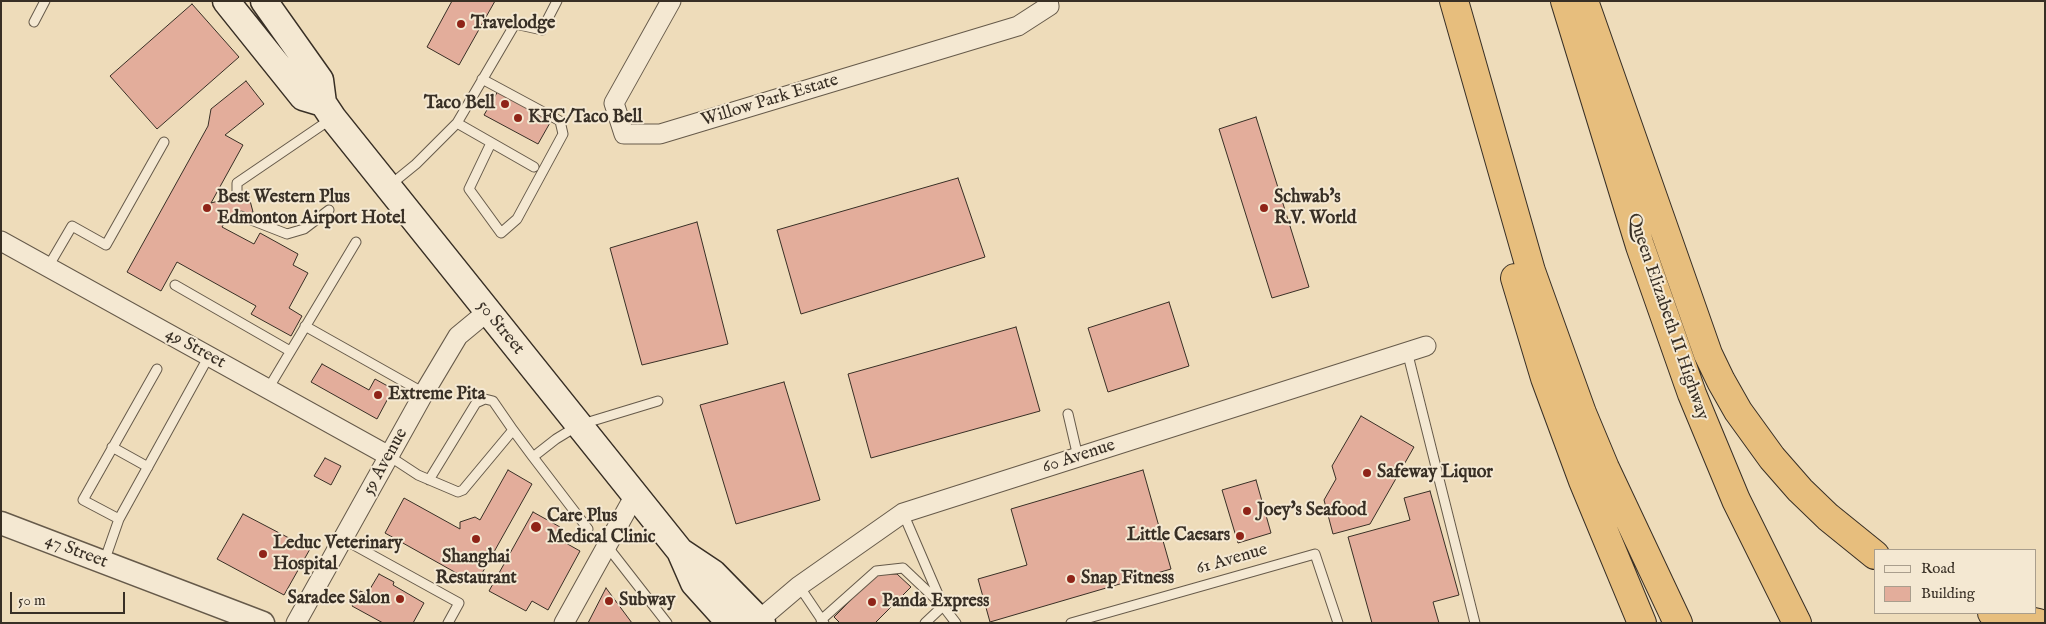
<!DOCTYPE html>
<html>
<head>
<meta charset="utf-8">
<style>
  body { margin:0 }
  #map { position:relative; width:2046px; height:624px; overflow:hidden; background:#eedcba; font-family:"IM FELL English",serif }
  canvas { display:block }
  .frame { position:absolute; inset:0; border:2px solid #382f25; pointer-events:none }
  .legend { position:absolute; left:1874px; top:549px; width:162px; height:65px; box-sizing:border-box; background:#f4e8d2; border:1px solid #a99e8d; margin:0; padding:6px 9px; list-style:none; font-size:15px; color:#382f25 }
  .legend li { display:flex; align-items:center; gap:10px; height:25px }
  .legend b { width:25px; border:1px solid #a99e8d }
  .scale { position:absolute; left:10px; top:592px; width:115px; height:22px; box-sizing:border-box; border:2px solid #382f25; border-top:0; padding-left:6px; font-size:15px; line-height:18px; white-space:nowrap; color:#382f25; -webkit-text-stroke:4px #f4e8d2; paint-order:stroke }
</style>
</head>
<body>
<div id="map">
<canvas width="2046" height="624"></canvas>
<div class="frame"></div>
<ul class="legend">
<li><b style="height:6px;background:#f4e8d2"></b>Road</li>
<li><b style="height:14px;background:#e3ad9b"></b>Building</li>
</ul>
<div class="scale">50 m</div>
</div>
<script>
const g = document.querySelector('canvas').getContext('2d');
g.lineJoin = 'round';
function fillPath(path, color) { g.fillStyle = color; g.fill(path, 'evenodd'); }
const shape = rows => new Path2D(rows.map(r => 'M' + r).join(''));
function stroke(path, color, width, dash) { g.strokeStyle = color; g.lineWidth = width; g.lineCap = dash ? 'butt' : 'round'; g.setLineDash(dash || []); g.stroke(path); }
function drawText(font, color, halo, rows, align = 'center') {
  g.font = font + ' "IM FELL English",serif'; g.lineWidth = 4; g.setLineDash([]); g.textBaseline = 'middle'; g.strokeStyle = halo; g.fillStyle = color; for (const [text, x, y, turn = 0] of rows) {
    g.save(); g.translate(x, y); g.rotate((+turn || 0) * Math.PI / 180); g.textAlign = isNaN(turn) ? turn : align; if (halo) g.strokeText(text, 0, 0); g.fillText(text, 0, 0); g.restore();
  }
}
const building = shape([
  [452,1,495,1,459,65,427,47,452,1],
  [192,4,239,57,157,129,110,76,192,4],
  [246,81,264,104,225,135,243,145,211,203,248,193,253,212,226,220,222,227,254,244,260,233,298,254,293,265,308,273,289,308,302,316,291,336,251,314,256,306,177,262,161,291,127,272,208,126,211,109,246,81],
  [498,91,551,121,538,144,484,115,498,91],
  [1256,117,1309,287,1272,298,1219,129,1256,117],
  [958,178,985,257,801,314,777,230,958,178],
  [697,222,728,344,642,365,610,248,697,222],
  [1169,302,1189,366,1108,392,1088,328,1169,302],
  [1016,327,1040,411,871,458,848,374,1016,327],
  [322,364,369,390,375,379,393,389,377,419,311,382,322,364],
  [784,382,820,500,736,524,700,405,784,382],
  [1361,416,1414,447,1370,524,1333,534,1324,500,1336,479,1332,466,1361,416],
  [325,458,341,466,331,485,314,476,325,458],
  [508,470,532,484,476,584,385,533,404,498,460,529,460,522,475,517,480,520,508,470],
  [1143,470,1171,569,990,622,978,579,1027,565,1011,509,1143,470],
  [1256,480,1271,533,1238,543,1222,490,1256,480],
  [1430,491,1459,595,1433,602,1439,623,1372,623,1348,537,1410,520,1404,498,1430,491],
  [533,512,560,527,555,537,580,551,548,610,532,601,526,611,489,591,533,512],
  [243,514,310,549,284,595,217,559,243,514],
  [379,574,394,582,393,585,424,603,413,623,383,623,352,606,360,591,367,594,379,574],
  [877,574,897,574,911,587,875,623,840,623,834,617,877,574],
  [606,588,632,623,588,623,606,588]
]);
fillPath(building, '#e3ad9b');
stroke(building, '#382f25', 1);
const service = shape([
  [34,22,45,1],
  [482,79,560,121,563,134,517,219,501,233,469,189,491,143],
  [457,123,534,167],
  [389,186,416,164,457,123,515,24,542,30,557,1],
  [237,196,237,183,331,119],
  [241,216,287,234,304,229,329,210],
  [48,267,72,226,106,245,164,142],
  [175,285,290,351],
  [305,326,424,393],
  [1407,351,1475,623],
  [268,389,356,242],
  [1068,414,1078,457],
  [112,447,148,467],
  [389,456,418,475,458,492,463,490,513,430,533,457,556,439,579,425,658,401],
  [533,457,588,529],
  [429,480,476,403,485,399,493,401,513,430],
  [903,513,940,599],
  [119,519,83,500,157,369],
  [343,539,459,603,448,623],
  [607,546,667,623],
  [104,562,119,519,209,356],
  [799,586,824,623],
  [821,620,876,571,903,568,943,606],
  [925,623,943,606,956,623],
  [1071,623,1315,554,1338,623]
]);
const minor = shape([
  [671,1,614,103,624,134,660,134,1018,26,1049,6,1048,1],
  [1,241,389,456],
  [759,620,799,586,903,513,1426,346],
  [296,623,424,393,458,336,487,312],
  [564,623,635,495]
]);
const tertiary = shape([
  [1,523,263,623]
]);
const secondary = shape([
  [226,1,303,97,323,103],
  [264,1,320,80,323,103,333,118,680,551,694,583,730,623],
  [680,551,713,573,762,623]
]);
const motorway = shape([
  [1454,1,1531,271,1582,413,1605,468,1678,623],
  [1565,1,1640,246,1692,394,1736,500,1797,623],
  [1584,1,1708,354,1721,381,1738,411,1772,458,1800,490,1828,517,1875,555],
  [1515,278,1545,378,1583,481,1642,623],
  [1992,613,2038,623]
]);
stroke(service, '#665a4a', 11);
stroke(minor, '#665a4a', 21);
stroke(tertiary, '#665a4a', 25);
stroke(secondary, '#382f25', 29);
stroke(motorway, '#382f25', 30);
stroke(service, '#f4e8d2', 9);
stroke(minor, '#f4e8d2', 19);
stroke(tertiary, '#f4e8d2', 22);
stroke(secondary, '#f4e8d2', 26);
stroke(motorway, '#e7be7d', 28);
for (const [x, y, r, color] of [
  [461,24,5,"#8f2418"],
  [505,104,5,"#8f2418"],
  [518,118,5,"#8f2418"],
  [207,208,5,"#8f2418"],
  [1264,208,5,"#8f2418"],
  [378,395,5,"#8f2418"],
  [1367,473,5,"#8f2418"],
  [1247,511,5,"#8f2418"],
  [536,527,6,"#8f2418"],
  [1240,536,5,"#8f2418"],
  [476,539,5,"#8f2418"],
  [263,554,5,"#8f2418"],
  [1071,579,5,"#8f2418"],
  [400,599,5,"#8f2418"],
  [609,601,5,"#8f2418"],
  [872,602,5,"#8f2418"]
]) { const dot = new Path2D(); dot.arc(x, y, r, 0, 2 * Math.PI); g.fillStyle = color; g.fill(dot); stroke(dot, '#f4e8d2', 2); }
drawText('bold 18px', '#382f25', '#f4e8d2', [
  ["Travelodge",471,24],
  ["Taco Bell",495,104,"right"],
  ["KFC/Taco Bell",528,118],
  ["Best Western Plus",217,198],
  ["Edmonton Airport Hotel",217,219],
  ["Schwab's",1274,198],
  ["R.V. World",1274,219],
  ["Extreme Pita",388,395],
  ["Safeway Liquor",1377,473],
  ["Joey's Seafood",1257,511],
  ["Care Plus",547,517],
  ["Medical Clinic",547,538],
  ["Little Caesars",1230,536,"right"],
  ["Leduc Veterinary",273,544],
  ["Hospital",273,565],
  ["Shanghai",476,558,"center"],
  ["Restaurant",476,579,"center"],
  ["Snap Fitness",1081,579],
  ["Saradee Salon",390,599,"right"],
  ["Subway",619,601],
  ["Panda Express",882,602]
], 'left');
drawText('18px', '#382f25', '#f4e8d2', [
  ["Willow Park Estate",770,101,-17],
  ["Queen Elizabeth II Highway",1667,317,71],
  ["50 Street",500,328,51],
  ["49 Street",195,349,29],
  ["60 Avenue",1079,457,-18],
  ["59 Avenue",386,462,-61],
  ["47 Street",76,552,21],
  ["61 Avenue",1232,560,-16]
]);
</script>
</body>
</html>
